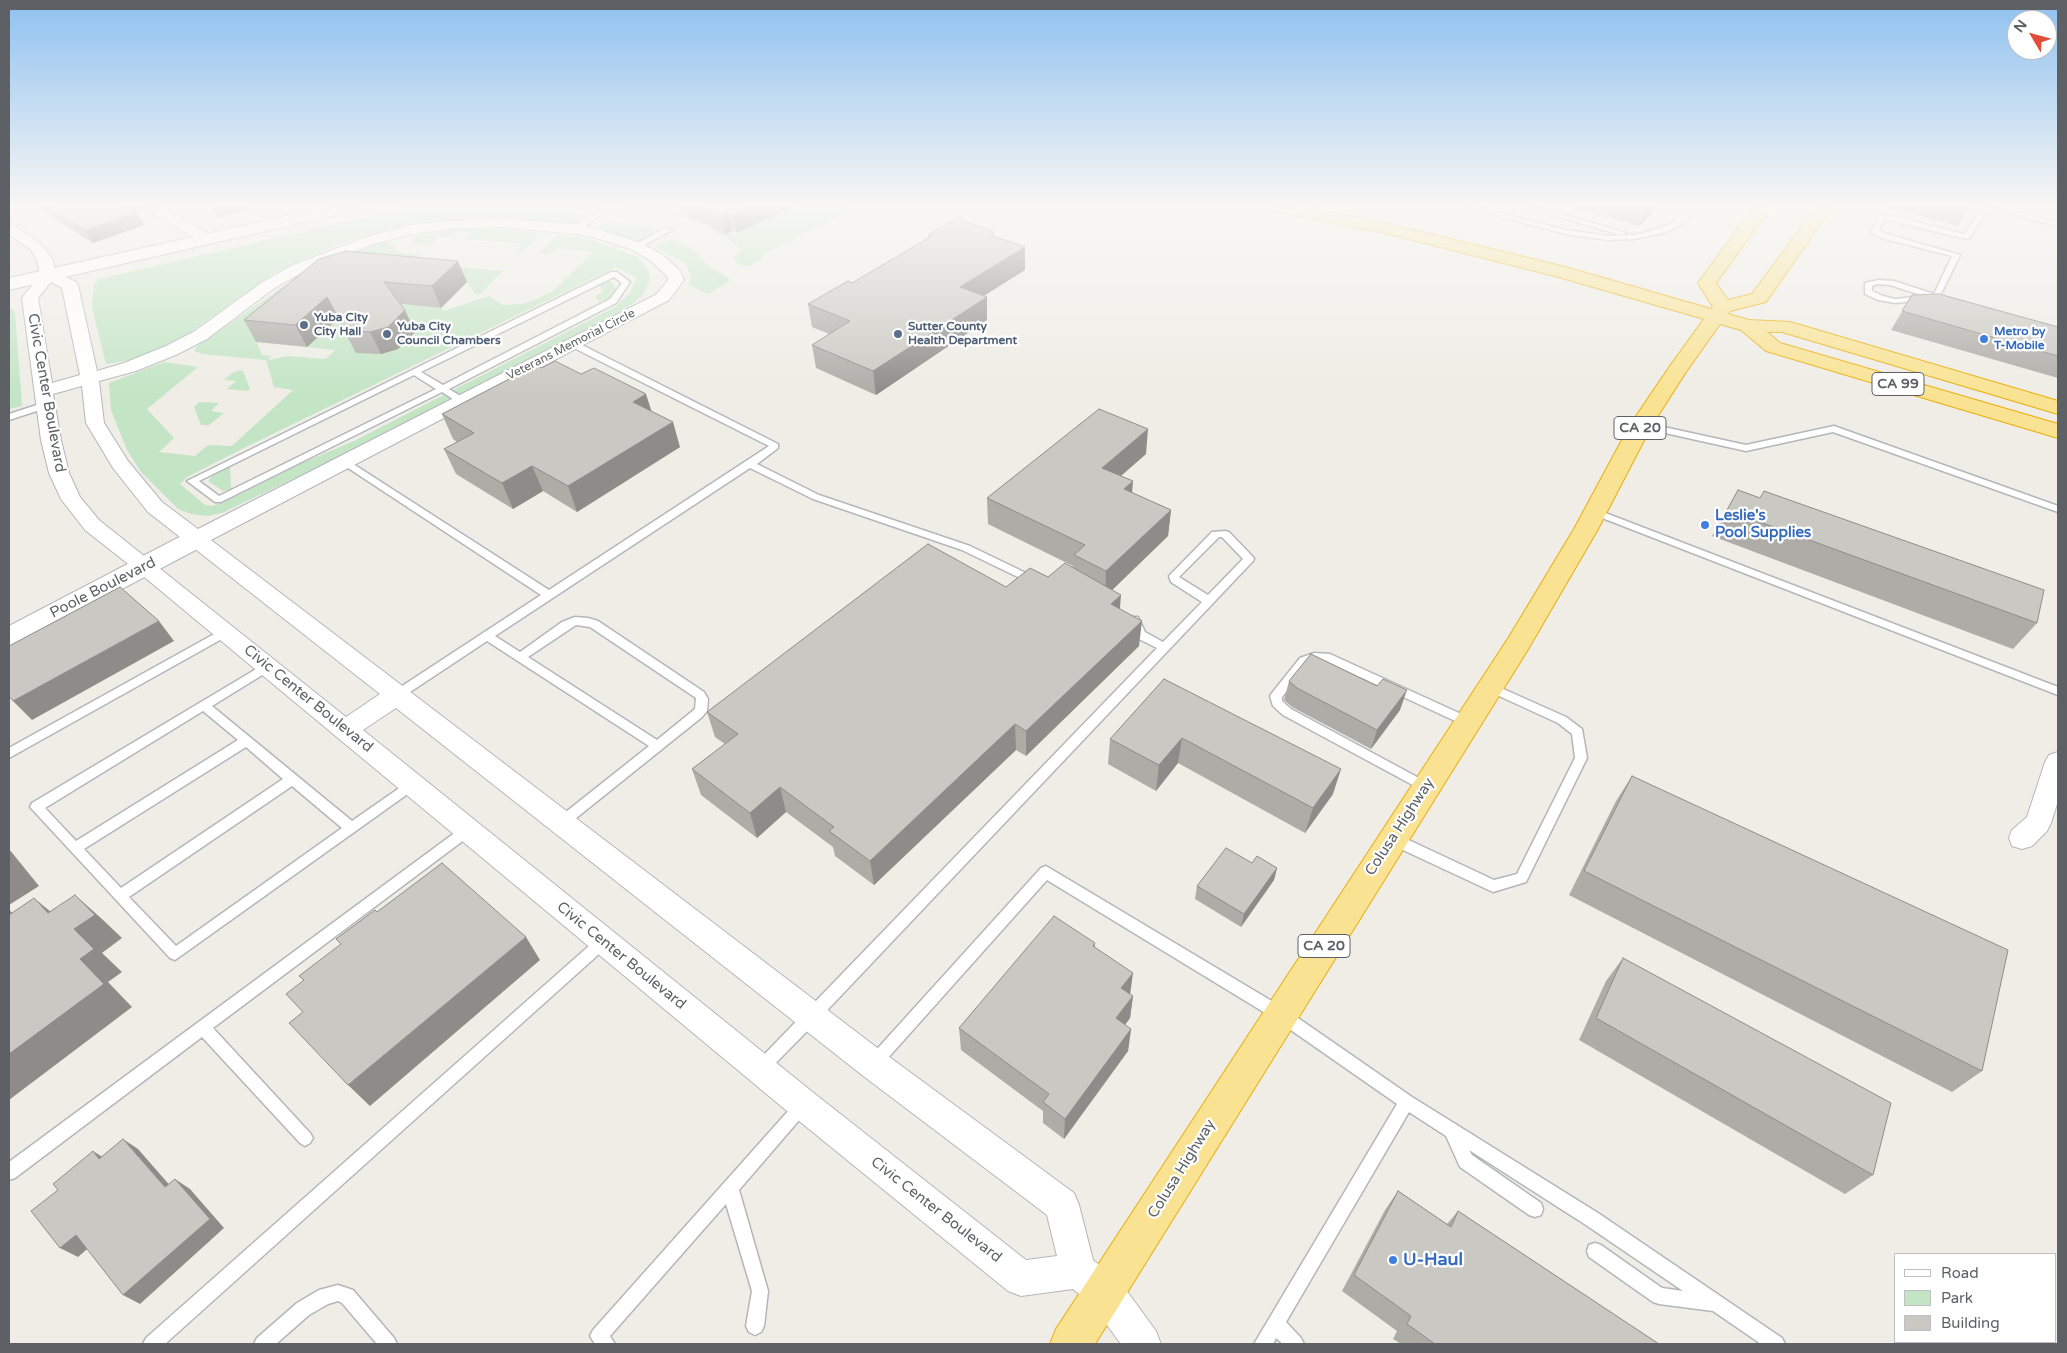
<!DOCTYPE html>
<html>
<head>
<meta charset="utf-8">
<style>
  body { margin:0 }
  #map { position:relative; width:2067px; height:1353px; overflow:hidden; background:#efede6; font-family:"Varela Round",sans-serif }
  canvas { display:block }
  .frame { position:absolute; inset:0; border:10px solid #5d6165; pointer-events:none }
  .legend { position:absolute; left:1894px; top:1253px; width:162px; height:90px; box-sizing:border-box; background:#fff; border:1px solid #bec0c1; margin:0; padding:6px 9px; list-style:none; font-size:15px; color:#5d6165 }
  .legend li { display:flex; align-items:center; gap:10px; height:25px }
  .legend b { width:25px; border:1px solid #bec0c1 }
  .north { position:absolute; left:2007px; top:10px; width:50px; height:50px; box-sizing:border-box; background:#fff; border:1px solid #bec0c1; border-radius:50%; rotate:307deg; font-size:14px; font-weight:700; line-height:20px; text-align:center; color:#5d6165 }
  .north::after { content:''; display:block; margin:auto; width:18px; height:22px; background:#e34c38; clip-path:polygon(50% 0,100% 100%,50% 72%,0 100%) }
</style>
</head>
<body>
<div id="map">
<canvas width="2067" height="1353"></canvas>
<div class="frame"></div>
<ul class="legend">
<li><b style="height:6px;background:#fff"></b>Road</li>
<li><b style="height:14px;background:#c3e5c5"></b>Park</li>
<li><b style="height:14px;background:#cac8c2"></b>Building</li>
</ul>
<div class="north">N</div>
</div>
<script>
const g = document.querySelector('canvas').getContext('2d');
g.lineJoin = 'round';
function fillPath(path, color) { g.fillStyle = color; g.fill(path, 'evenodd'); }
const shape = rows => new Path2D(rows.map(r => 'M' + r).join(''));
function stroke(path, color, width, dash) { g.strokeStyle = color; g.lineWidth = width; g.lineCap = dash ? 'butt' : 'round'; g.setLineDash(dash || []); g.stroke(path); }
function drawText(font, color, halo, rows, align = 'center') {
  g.font = font + ' "Varela Round",sans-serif'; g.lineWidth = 4.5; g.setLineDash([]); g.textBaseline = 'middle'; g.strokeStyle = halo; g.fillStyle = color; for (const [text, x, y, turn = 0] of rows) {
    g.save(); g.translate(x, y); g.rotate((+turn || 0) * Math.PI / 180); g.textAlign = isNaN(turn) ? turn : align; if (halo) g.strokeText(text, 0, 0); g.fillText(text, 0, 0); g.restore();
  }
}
fillPath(shape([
  [413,206,601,206,574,210,582,212,586,216,575,225,522,220,470,219,432,223,358,237,303,259,271,275,189,333,160,348,130,360,106,364,92,308,94,284,99,279],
  [621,206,694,206,703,223,697,225,693,223,694,222,651,208,639,213,625,212,622,211],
  [795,206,850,206,856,208,765,253,761,259,750,266,742,266,736,262,733,257,742,250,727,238,708,229,712,227,726,233,729,232,739,237,737,233],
  [612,221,623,222,655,232,654,235,641,242,600,230,601,224],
  [470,229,499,229,539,232,533,242,521,253,516,253,522,244,465,239,471,233,456,232,450,237,439,236,428,246,413,243,412,240,417,235,433,232],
  [561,235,589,239,638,257,649,271,650,280,642,296,631,305,614,316,360,447,222,513,207,516,191,514,178,509,141,472,127,450,111,410,109,383,164,362,198,367,147,409,174,438,159,452,195,456,208,445,232,446,293,390,274,387,266,360,202,354,194,351,197,346,303,273,338,257,383,242,389,243,396,250,403,253,420,255,411,263,503,271,479,295,475,294,467,282,329,281,257,342,262,355,271,356,268,360,288,356,326,359,335,350,307,347,350,309,374,302,441,308,444,311,489,296,502,305,523,304,539,298,553,291,593,252,556,248,549,254,539,253,553,239],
  [616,267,637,278,629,294,615,307,354,441,302,463,222,503,212,506,205,505,180,484,187,477,244,448],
  [674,239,693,250,711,268,730,279,729,282,707,294,689,285,691,278,686,263,653,246],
  [608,280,614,284,616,289,609,298,599,302,595,296,602,293,600,284],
  [9,307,15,312,22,406,9,409],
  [240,370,243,371,250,389,247,391,227,389,236,381,224,380,234,372],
  [199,402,219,403,211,411,224,413,209,425,201,425,194,407],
  [230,467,231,489,223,491,208,481,213,475]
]), '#c3e5c5');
const lane = shape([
  [1462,206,1472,206,1566,230,1608,236,1634,235,1658,229,1672,223,1693,206,1700,206,1678,227,1663,233,1634,239,1608,240,1566,234,1463,207,1462,206],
  [1523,206,1533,206,1627,233,1620,235,1524,207,1523,206],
  [1988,206,2058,222,2058,226,1992,209,1983,217,1969,239,1966,239,1884,219,1879,230,1887,234,1960,255,1940,296,1945,301,1944,303,1938,303,1927,297,1927,300,1924,300,1895,303,1878,300,1865,294,1865,283,1878,280,1894,281,1934,294,1952,256,1881,238,1872,233,1871,231,1880,216,1889,215,1964,234,1978,215,1988,206],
  [1878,284,1890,285,1924,296,1895,299,1883,296,1872,291,1872,286,1878,284],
  [601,210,606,211,579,231,573,231,573,227,601,210],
  [665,228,672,230,639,248,632,246,665,228],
  [611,272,617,272,630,282,616,303,449,389,465,399,465,403,459,403,442,392,221,502,215,502,187,481,611,272],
  [614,277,622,283,610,299,443,385,421,372,614,277],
  [414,375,436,389,219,496,199,481,414,375],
  [570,342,576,342,778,444,778,448,757,464,819,495,970,546,1028,574,1040,576,1041,578,1036,581,1022,579,962,550,813,499,750,468,495,636,520,652,562,622,575,617,588,618,598,621,704,692,708,699,707,711,702,717,565,827,561,828,557,827,555,823,557,819,649,746,487,641,401,698,393,698,391,695,393,692,541,595,339,462,341,460,347,460,549,590,769,446,570,346,570,342],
  [576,625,590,627,696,698,695,709,657,740,528,657,576,625],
  [46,402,49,403,49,407,9,420,9,414,46,402],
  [1641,422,1746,445,1834,426,2058,506,2058,512,1833,432,1746,451,1638,427,1637,425,1641,422],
  [1595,509,2058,687,2058,695,1592,514,1590,512,1592,510,1595,509],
  [1225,531,1229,532,1253,557,1254,559,1253,561,816,1022,766,1073,761,1075,756,1073,754,1068,756,1063,1157,648,1137,638,1129,620,1130,617,1138,617,1145,632,1163,642,1202,602,1171,582,1169,576,1212,532,1225,531],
  [1219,537,1222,537,1243,559,1208,595,1179,577,1219,537],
  [225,628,229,629,230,632,229,635,9,758,9,748,225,628],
  [1314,653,1330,654,1472,719,1474,722,1472,725,1464,725,1325,661,1315,661,1308,664,1282,697,1282,701,1291,709,1430,784,1432,787,1430,790,1426,792,1422,790,1283,715,1273,706,1270,696,1272,693,1300,658,1314,653],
  [268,662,272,663,274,666,272,669,212,706,352,821,408,782,412,780,416,782,418,785,416,788,175,960,170,958,30,807,32,803,268,662],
  [203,711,238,740,76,841,45,808,203,711],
  [246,747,283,779,121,888,84,849,246,747],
  [292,786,342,828,176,946,129,897,292,786],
  [1490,683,1566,717,1582,729,1587,758,1526,882,1493,892,1388,843,1387,839,1388,835,1393,834,1398,835,1494,880,1517,874,1575,758,1572,734,1558,723,1486,690,1484,687,1490,683],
  [468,825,472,826,474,830,472,834,213,1028,310,1133,313,1138,310,1143,305,1146,300,1143,202,1037,15,1178,9,1180,9,1162,464,826,468,825],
  [1046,866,1285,1009,1412,1097,1598,1213,1782,1338,1785,1344,1761,1344,1713,1311,1659,1304,1653,1302,1589,1257,1587,1251,1589,1245,1595,1243,1601,1245,1662,1288,1683,1291,1586,1225,1469,1150,1472,1155,1541,1203,1543,1209,1541,1215,1535,1217,1529,1215,1460,1167,1446,1136,1409,1112,1286,1322,1301,1338,1304,1344,1283,1344,1276,1338,1273,1344,1254,1344,1397,1104,1275,1019,1047,880,879,1068,874,1070,869,1068,867,1063,869,1058,1041,868,1046,866],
  [604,935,609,937,611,941,609,945,165,1344,143,1344,146,1338,599,937,604,935],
  [802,1098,807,1101,810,1106,807,1111,739,1190,768,1291,764,1326,761,1332,755,1335,749,1332,746,1326,752,1291,726,1204,610,1336,615,1344,595,1344,590,1336,593,1330,797,1101,802,1098],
  [338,1285,353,1290,394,1338,397,1344,377,1344,342,1303,338,1301,328,1304,309,1315,276,1344,254,1344,257,1338,297,1303,319,1290,338,1285]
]);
const street = shape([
  [142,206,159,206,213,236,216,239,213,242,203,242,144,209,142,206],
  [501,219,576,224,601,230,641,243,663,255,680,271,684,280,669,300,211,540,884,1053,1074,1193,1079,1205,1093,1260,1118,1279,1156,1331,1161,1344,1121,1344,1092,1305,1073,1289,1021,1296,1008,1291,793,1116,137,571,85,530,61,499,49,473,41,440,22,298,40,275,37,260,30,249,9,235,9,224,14,225,40,243,53,260,55,272,76,282,78,285,97,371,124,363,166,346,195,331,261,283,293,265,364,238,410,225,451,221,501,219],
  [501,227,576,234,593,237,631,249,651,261,667,276,668,280,657,294,198,529,162,502,128,461,104,423,99,381,136,371,178,354,207,339,273,289,305,271,374,244,411,234,451,229,501,227],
  [51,282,62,288,80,375,52,383,38,298,51,282],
  [82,386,86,423,113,468,148,512,380,694,346,717,99,520,80,497,69,473,61,440,53,394,82,386],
  [396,708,862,1075,1047,1215,1057,1256,1026,1260,815,1094,363,730,396,708],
  [2058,752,2058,801,2051,823,2047,831,2032,846,2022,849,2012,846,2009,838,2012,830,2027,817,2045,762,2049,755,2058,752]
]);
const secondary = shape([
  [331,206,360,206,358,210,352,211,9,290,9,278,331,206],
  [196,531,205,533,208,539,205,545,18,644,9,646,9,626,187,533,196,531]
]);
const highway = shape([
  [1265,206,1297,206,1385,223,1569,268,1711,309,1713,307,1698,283,1755,206,1772,206,1716,283,1728,300,1752,294,1817,206,1833,206,1766,302,1730,311,1728,314,1749,320,1790,322,2058,401,2058,414,1782,332,1767,332,1780,343,2058,424,2058,438,1766,351,1741,330,1720,324,1686,372,1652,425,1598,529,1527,651,1095,1344,1050,1344,1056,1329,1509,637,1574,529,1630,425,1670,366,1704,319,1555,276,1385,233,1273,211,1267,210,1265,206]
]);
stroke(lane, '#b3b6ba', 3);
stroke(street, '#b3b6ba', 2);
stroke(secondary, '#b4b8bc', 2);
stroke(highway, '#ebad09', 2);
fillPath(lane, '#fff');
fillPath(street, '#fff');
fillPath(secondary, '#fff');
fillPath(highway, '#f9e393');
fillPath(shape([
  [34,206,141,206,141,209,134,211,136,212,144,225,93,243],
  [681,206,795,206,737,233,732,231,726,234,682,214],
  [1574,206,1659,206,1639,226,1573,208],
  [1878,206,1970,206,1958,226],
  [994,232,994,236,1025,270,984,296,987,297,987,320,876,395,816,368,812,345,829,334,812,327,808,304,852,283,929,238,928,235],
  [319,259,467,282,441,308,401,304,415,332,398,349,381,354,356,353,338,319,307,347,256,342,244,320],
  [1912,295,2058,327,2058,378,1891,330],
  [542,368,651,411,680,447,577,512,543,491,513,509,456,474,444,449,457,442,453,439,442,414],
  [1146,454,1121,476,1132,493,1171,510,1168,536,1112,590,1120,609,1139,646,1026,756,1016,750,874,885,835,856,833,847,786,812,757,838,701,795,692,769,725,744,715,737,707,712,1006,587,1048,577,1073,567,1073,566,988,524,987,498],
  [1738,490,1760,498,1764,491,2037,623,2013,649,1712,536],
  [1164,679,1333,794,1305,833,1178,763,1156,791,1108,764,1110,739],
  [1289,681,1400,710,1371,749,1292,707,1284,700],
  [1632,776,1982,1071,1952,1092,1569,895,1616,801],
  [1252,863,1277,868,1274,880,1241,927,1195,899,1197,886],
  [1095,943,1095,948,1130,994,1133,996,1130,1018,1125,1025,1131,1029,1128,1051,1064,1139,1043,1123,1043,1111,961,1050,959,1028],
  [1623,958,1873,1175,1845,1194,1579,1040,1606,981],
  [1398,1191,1447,1224,1458,1211,1659,1344,1401,1344,1393,1339,1397,1331,1342,1291,1385,1210]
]), '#aeaca7');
fillPath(shape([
  [120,206,141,206,141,209,125,214],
  [212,206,249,206,250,209,218,218],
  [755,206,795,206,737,233,733,215],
  [1649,206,1659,206,1639,226,1646,209],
  [136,212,144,225,93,243,85,231],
  [728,213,732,231,726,234,722,216],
  [1025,247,1025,270,961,310,960,287],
  [458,261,467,282,441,308,432,286],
  [327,297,338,319,307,347,295,325],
  [987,297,987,320,876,395,873,371],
  [405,310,415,332,398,349,381,354,370,332],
  [646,394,654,419,633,402],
  [673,422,680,447,577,512,568,486],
  [1148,429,1146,454,1101,493,1102,468],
  [532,466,543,491,513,509,502,483],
  [1133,481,1131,507,1124,489],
  [1171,510,1168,536,1105,597,1106,571],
  [1121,595,1119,621,1111,604],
  [159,621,174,641,32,720,13,701],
  [1142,621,1139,646,1026,756,1026,731],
  [1407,690,1400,710,1371,749,1377,730],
  [1015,724,1016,750,874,885,870,861],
  [1182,738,1178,763,1156,791,1159,765],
  [1341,769,1333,794,1305,833,1313,808],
  [780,787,786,812,757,838,750,813],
  [9,849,39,886,9,905],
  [1277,868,1274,880,1241,927,1244,914],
  [75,895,102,919,122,938,102,953,122,972,108,982,132,1007,9,1100,9,1054,80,959,74,929],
  [34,898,63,922,48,913],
  [9,909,34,942,9,922],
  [526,937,540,960,370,1106,348,1085],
  [1133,973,1130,995,1121,988],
  [1133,996,1130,1018,1113,1041,1116,1018],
  [1131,1029,1128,1051,1064,1139,1065,1119],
  [123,1139,138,1149,180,1197,165,1187],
  [93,1151,109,1161,99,1159],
  [175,1179,190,1189,224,1228,140,1304,123,1295],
  [76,1235,93,1244,78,1257,60,1248]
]), '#8d8c88');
const building = shape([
  [46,206,124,206,136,212,85,231,46,206],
  [699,206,755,206,733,215,728,213,722,216,699,206],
  [1634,206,1649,206,1646,209,1634,206],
  [1957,206,1970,206,1968,208,1957,206],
  [957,218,994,232,991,235,1025,247,960,287,987,297,873,371,812,345,850,321,808,304,848,281,852,283,932,236,928,235,957,218],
  [346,251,458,261,432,286,384,282,405,310,388,327,370,332,345,330,327,297,295,325,244,320,319,259,346,251],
  [1939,294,2058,327,2058,356,1902,311,1912,295,1939,294],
  [555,361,581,374,594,368,646,394,633,402,673,422,568,486,532,466,502,483,444,449,474,433,442,414,536,365,542,368,555,361],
  [1099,409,1148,429,1102,468,1133,481,1124,489,1171,510,1106,571,1074,555,1085,545,987,498,1099,409],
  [1738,490,1760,498,1764,491,2044,590,2037,623,1727,510,1738,490],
  [928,544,1006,587,1030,568,1048,577,1065,563,1121,595,1111,604,1142,621,1026,731,1015,724,870,861,829,831,834,827,780,787,750,813,692,769,738,734,707,712,928,544],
  [120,587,159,621,13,701,9,696,9,646,120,587],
  [1311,654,1377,686,1383,679,1407,690,1377,730,1297,688,1289,681,1311,654],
  [1164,679,1341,769,1313,808,1182,738,1159,765,1110,739,1164,679],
  [1632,776,2008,950,1982,1071,1584,871,1632,776],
  [1226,848,1252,863,1257,856,1277,868,1244,914,1197,886,1226,848],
  [442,863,526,937,348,1085,289,1023,303,1012,286,994,304,980,299,976,341,944,336,939,375,910,377,912,442,863],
  [75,895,95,915,74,929,94,949,80,959,104,984,9,1054,9,915,34,898,48,913,75,895],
  [1054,916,1095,943,1093,946,1133,973,1121,988,1133,996,1116,1018,1131,1029,1065,1119,1043,1102,1049,1094,959,1028,1054,916],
  [1623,958,1891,1103,1873,1175,1596,1018,1623,958],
  [123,1139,165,1187,175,1179,210,1219,123,1295,76,1235,60,1248,31,1211,58,1190,53,1184,93,1151,99,1159,123,1139],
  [1398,1191,1451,1227,1458,1211,1659,1344,1435,1344,1407,1324,1411,1316,1354,1275,1398,1191]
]);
fillPath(building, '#cac8c2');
stroke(building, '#8d8c88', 1);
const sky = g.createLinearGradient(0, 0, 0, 395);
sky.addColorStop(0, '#8fc1f0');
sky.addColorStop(0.52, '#f8f7f4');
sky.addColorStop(1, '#f8f7f400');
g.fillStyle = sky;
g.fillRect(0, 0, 2067, 395);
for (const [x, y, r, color] of [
  [304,325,5,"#5c6f8a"],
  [387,334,5,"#5c6f8a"],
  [898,334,5,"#5c6f8a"],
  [1984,339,5,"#3f7fe0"],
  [1705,525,5,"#3f7fe0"],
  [1393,1260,5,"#3f7fe0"]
]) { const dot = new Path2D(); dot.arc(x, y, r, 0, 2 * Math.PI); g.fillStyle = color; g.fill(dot); stroke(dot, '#fff', 2); }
drawText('bold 12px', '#4e5e75', '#fff', [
  ["Yuba City",314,318],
  ["City Hall",314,332],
  ["Yuba City",397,327],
  ["Council Chambers",397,341],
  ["Sutter County",908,327],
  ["Health Department",908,341]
], 'left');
drawText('bold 12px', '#366cbe', '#fff', [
  ["Metro by",1994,332],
  ["T-Mobile",1994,346]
], 'left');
drawText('12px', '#5d6165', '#fff', [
  ["Veterans Memorial Circle",571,345,-27]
]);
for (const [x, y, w] of [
  [1898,384,52],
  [1640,428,52],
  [1324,946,52]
]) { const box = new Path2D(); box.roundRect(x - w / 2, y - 11.5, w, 23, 4); g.fillStyle = '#fff'; g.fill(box); stroke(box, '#5d6165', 1); }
drawText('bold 14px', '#5d6165', null, [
  ["CA 99",1898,384],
  ["CA 20",1640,428],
  ["CA 20",1324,946]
]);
drawText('15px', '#5d6165', '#fff', [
  ["Civic Center Boulevard",46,393,80],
  ["Poole Boulevard",103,588,-27],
  ["Civic Center Boulevard",308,699,39],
  ["Colusa Highway",1400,827,-57],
  ["Civic Center Boulevard",621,956,39],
  ["Colusa Highway",1182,1169,-58],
  ["Civic Center Boulevard",936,1210,38]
]);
drawText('bold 15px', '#366cbe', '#fff', [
  ["Leslie's",1715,516],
  ["Pool Supplies",1715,533]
], 'left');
drawText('bold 18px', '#366cbe', '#fff', [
  ["U-Haul",1403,1260]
], 'left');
</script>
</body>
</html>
